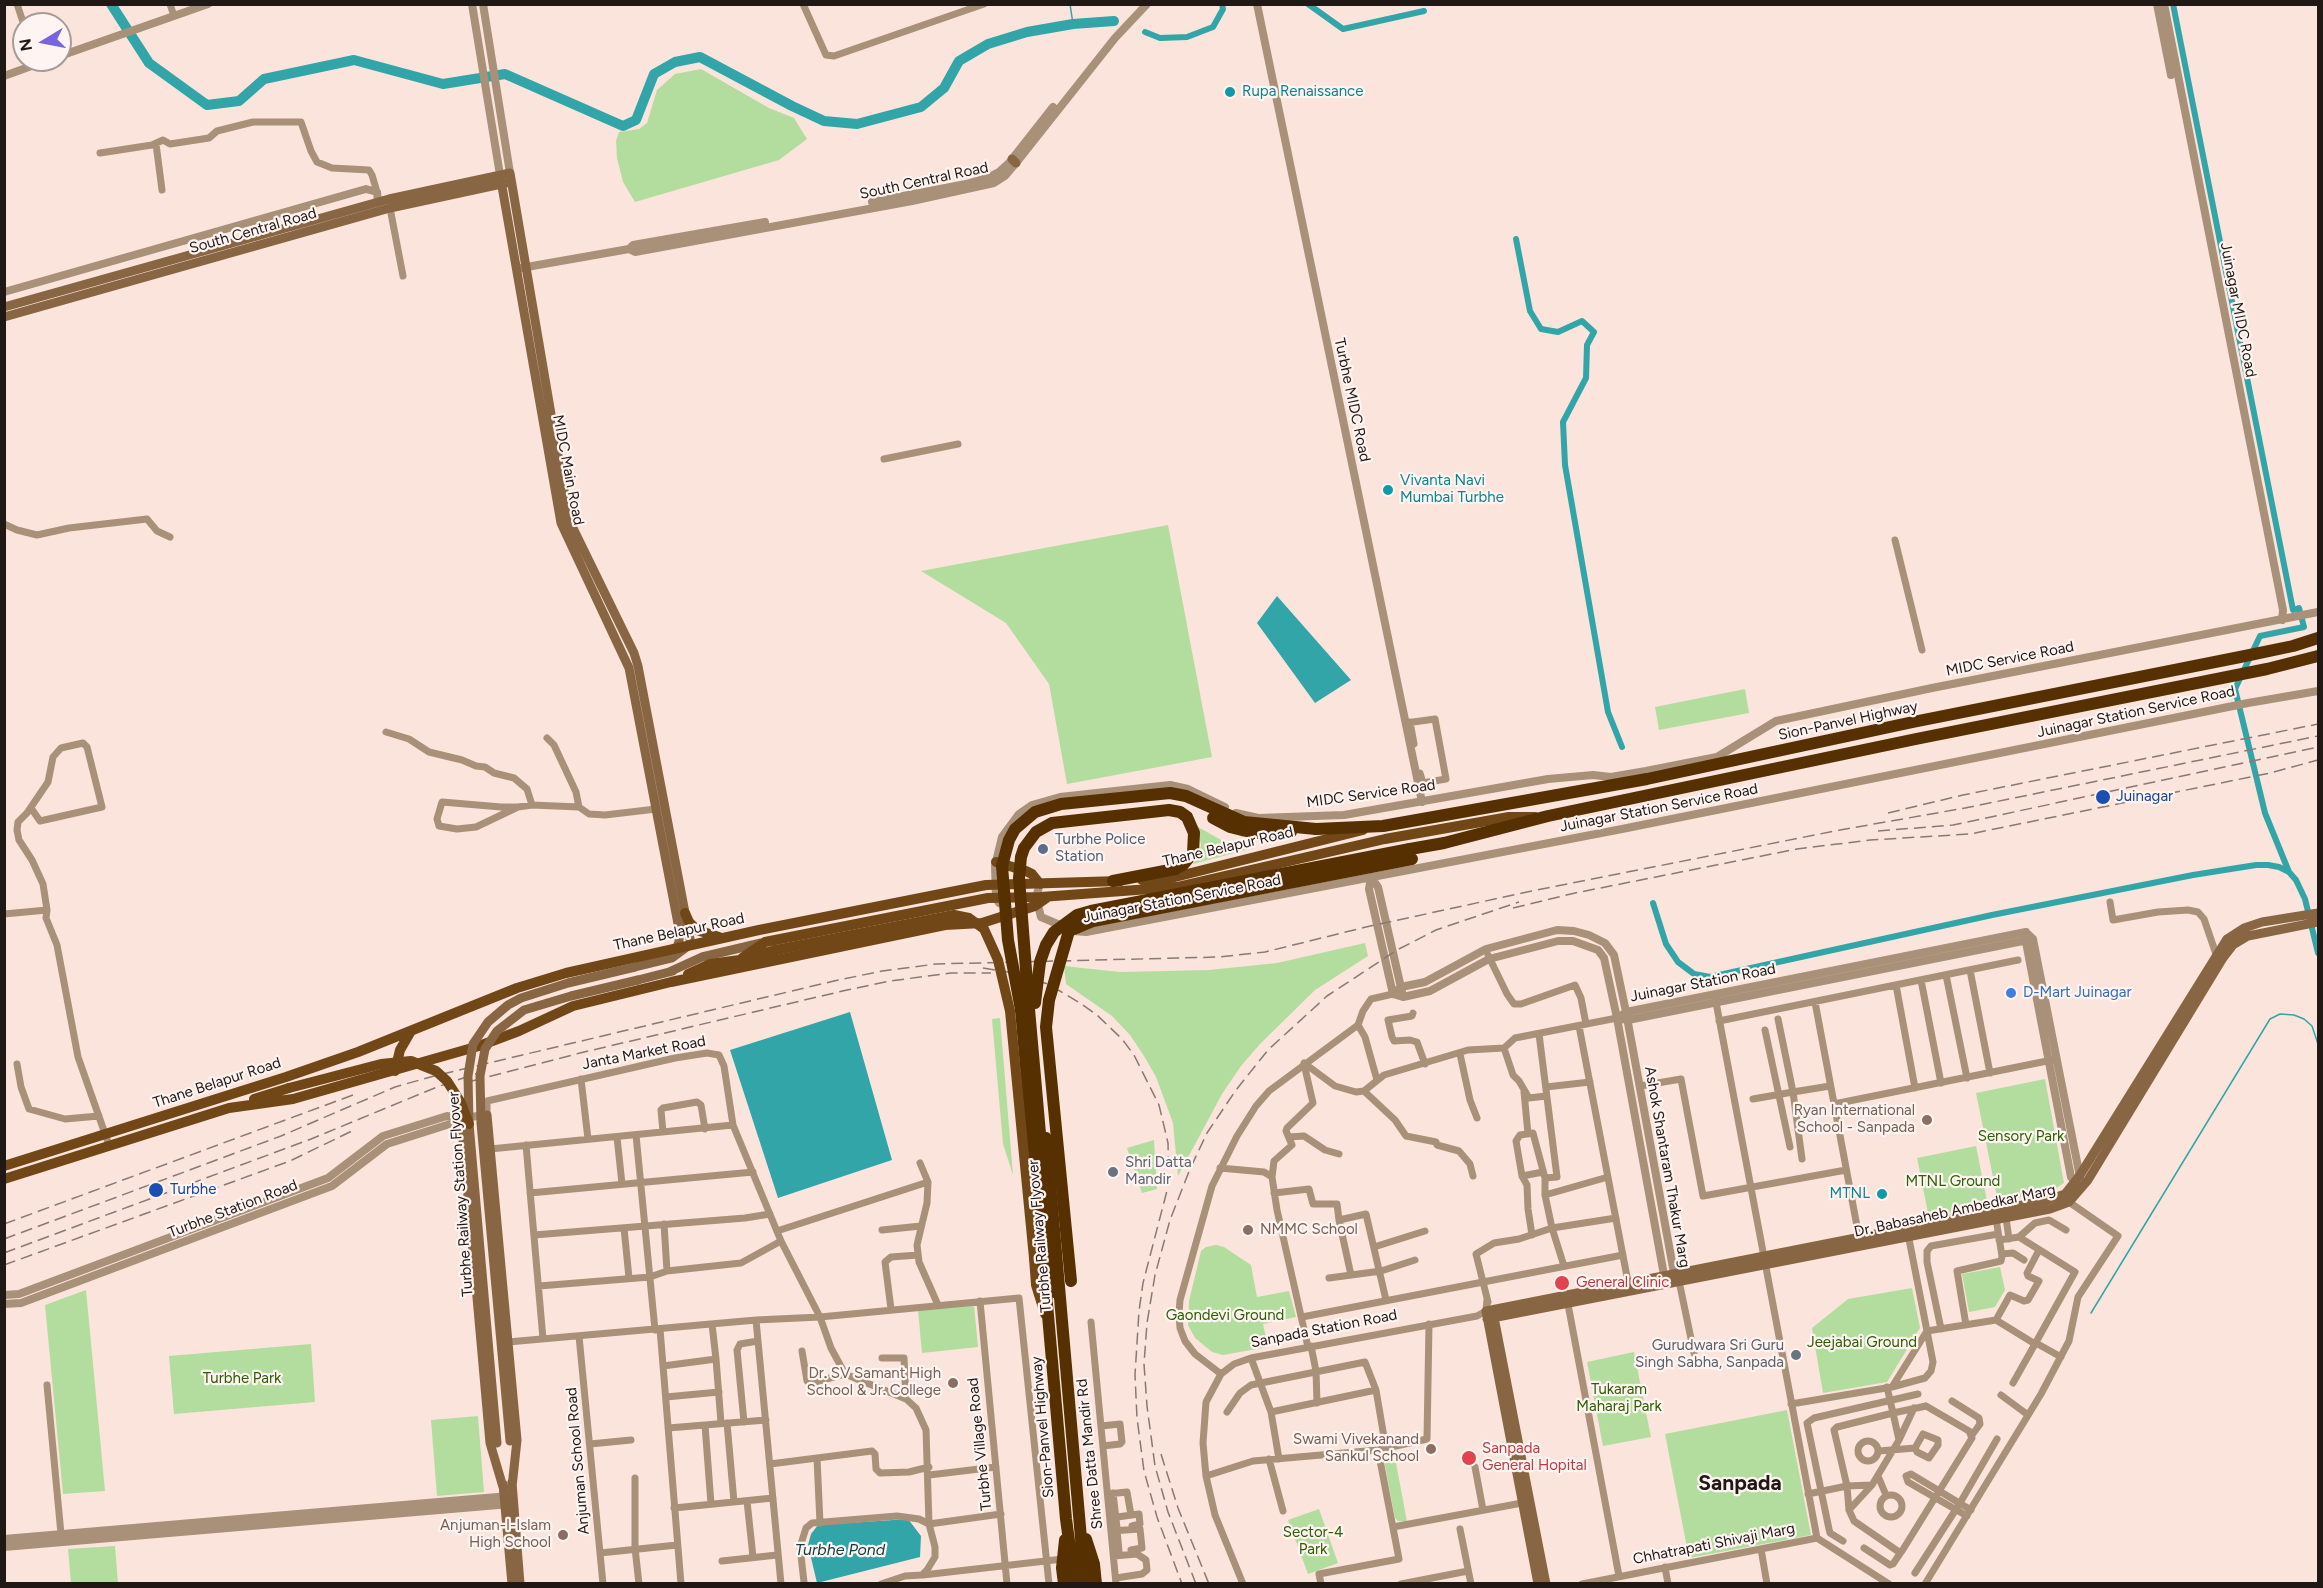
<!DOCTYPE html>
<html>
<head>
<meta charset="utf-8">
<style>
  body { margin:0 }
  #map { position:relative; width:2323px; height:1588px; overflow:hidden; background:#fbe4db; font-family:Figtree,sans-serif }
  canvas { display:block }
  .frame { position:absolute; inset:0; border:6px solid #201815; pointer-events:none }
  .north { position:absolute; left:12px; top:12px; width:60px; height:60px; box-sizing:border-box; background:#fef4f1; border:2px solid #a59c99; border-radius:50%; rotate:260deg; font-size:16px; font-weight:700; line-height:24px; text-align:center; color:#201815 }
  .north::after { content:''; display:block; margin:auto; width:21px; height:27px; background:#7864df; clip-path:polygon(50% 0,100% 100%,50% 72%,0 100%) }
</style>
</head>
<body>
<div id="map">
<canvas width="2323" height="1588"></canvas>
<div class="frame"></div>
<div class="north">N</div>
</div>
<script>
const g = document.querySelector('canvas').getContext('2d');
g.lineJoin = 'round';
function fillPath(path, color) { g.fillStyle = color; g.fill(path, 'evenodd'); }
const shape = rows => new Path2D(rows.map(r => 'M' + r).join(''));
function stroke(path, color, width, dash) { g.strokeStyle = color; g.lineWidth = width; g.lineCap = dash ? 'butt' : 'round'; g.setLineDash(dash || []); g.stroke(path); }
function drawText(font, color, halo, rows, align = 'center') {
  g.font = font + ' Figtree,sans-serif'; g.lineWidth = 4.5; g.setLineDash([]); g.textBaseline = 'middle'; g.strokeStyle = halo; g.fillStyle = color; for (const [text, x, y, turn = 0] of rows) {
    g.save(); g.translate(x, y); g.rotate((+turn || 0) * Math.PI / 180); g.textAlign = isNaN(turn) ? turn : align; if (halo) g.strokeText(text, 0, 0); g.fillText(text, 0, 0); g.restore();
  }
}
fillPath(shape([
  [701,69,769,108,794,118,807,139,779,160,635,202,623,182,617,158,616,141,619,132,639,129,647,123,657,90,675,74],
  [1168,525,1212,757,1067,784,1049,684,1006,623,921,571],
  [1745,689,1749,713,1659,730,1655,707],
  [1198,827,1223,841,1253,848,1193,864,1201,846],
  [1365,943,1368,956,1315,990,1260,1044,1241,1066,1222,1094,1178,1176,1173,1123,1156,1077,1144,1056,1130,1035,1112,1016,1066,984,1064,966,1120,972,1209,970,1277,963],
  [1000,1018,1013,1175,1003,1144,992,1019],
  [2045,1079,2064,1183,2053,1190,1998,1202,1976,1093],
  [1154,1140,1157,1189,1142,1193,1127,1148],
  [1976,1146,1988,1206,1929,1218,1917,1158],
  [1216,1245,1224,1247,1251,1265,1257,1297,1289,1291,1296,1317,1263,1324,1268,1347,1223,1355,1212,1352,1195,1338,1188,1325,1189,1301,1201,1251,1206,1247],
  [2000,1267,2005,1290,1995,1307,1969,1312,1962,1274],
  [1912,1288,1920,1328,1887,1382,1823,1393,1812,1328,1848,1299],
  [86,1290,105,1491,63,1494,45,1305],
  [974,1305,978,1347,922,1353,918,1310],
  [311,1344,315,1402,174,1414,169,1356],
  [1634,1352,1651,1437,1603,1446,1587,1362],
  [1787,1410,1811,1535,1689,1558,1665,1434],
  [478,1416,484,1492,437,1496,431,1420],
  [1394,1452,1407,1522,1398,1521,1395,1518,1384,1460,1387,1454],
  [1319,1509,1338,1563,1308,1574,1288,1520],
  [115,1546,118,1583,71,1583,68,1549]
]), '#b3dd9f');
fillPath(shape([
  [1277,596,1351,680,1315,703,1257,623],
  [850,1012,892,1160,778,1198,730,1050],
  [908,1519,921,1536,920,1557,817,1583,808,1545,811,1534,818,1525]
]), '#32a5a9');
stroke(shape([
  [1070,4,1073,24],
  [2091,1313,2270,1019,2280,1014,2294,1015,2304,1019,2312,1026,2318,1044]
]), '#32a5a9', 1.5);
stroke(shape([
  [1308,4,1343,29,1424,11],
  [2173,4,2293,610,2299,608,2304,627,2260,636,2235,689,2265,813,2289,872],
  [1145,32,1160,38,1187,37,1213,27,1223,9,1222,4],
  [1516,239,1530,311,1541,329,1558,332,1582,321,1594,332,1587,345,1586,378,1563,422,1565,465,1608,712,1622,747],
  [1653,903,1666,944,1678,962,1694,974,1710,977,1992,915,2193,875,2256,865,2268,865,2279,867,2289,872,2296,880,2305,899,2318,953]
]), '#32a5a9', 6);
stroke(shape([
  [111,4,149,63,207,105,239,101,264,79,354,60,443,84,505,74,623,126,636,120,654,74,675,62,700,57,792,106,824,121,857,124,921,107,944,88,959,61,988,44,1027,32,1073,24,1114,21]
]), '#32a5a9', 10);
stroke(shape([
  [17,4,24,25],
  [170,4,174,16],
  [803,4,826,55,834,56,984,4],
  [156,144,162,190],
  [100,153,152,145,163,140,170,144,209,138,217,131,253,122,301,122,311,151,317,162,332,168,369,170,372,175,377,192],
  [390,208,403,276],
  [884,459,958,444],
  [4,524,17,530,37,535,69,528,147,519,157,531,170,537],
  [1895,540,1922,650],
  [1410,722,1414,744],
  [1406,723,1435,719,1446,779,1423,783,1420,773],
  [386,732,409,739,429,752,462,760,476,766,485,767,494,773,514,778,527,789,532,805],
  [547,738,554,745,576,792,579,807],
  [518,807,501,807,442,802,437,819,439,826,457,829,476,827,518,807,532,805,579,807,589,814,605,815,656,809],
  [31,808,40,821,102,807,87,747,83,743,61,748,53,757,48,782,27,813,18,822,17,830,19,840,32,860,43,884,47,910,46,918,57,945,78,1057,109,1145],
  [2110,902,2113,920,2158,912,2188,910,2198,912,2204,919,2216,954],
  [4,914,47,910],
  [1488,955,1507,994,1514,1004,1521,1004,1575,985,1581,998,1586,1024],
  [1970,970,1990,1073],
  [1946,975,1967,1078],
  [1921,980,1941,1083],
  [1896,985,1915,1088],
  [1815,1002,1859,1237],
  [1413,1013,1412,1016,1388,1020,1392,1037,1394,1041,1410,1040,1417,1042,1425,1064],
  [1719,1021,2018,960],
  [1358,1025,1365,1037,1377,1080],
  [1579,1026,1628,1282],
  [1765,1030,1790,1147],
  [1539,1034,1557,1177,1545,1178],
  [1504,1048,1513,1075,1519,1081,1529,1098,1546,1096],
  [1460,1054,1470,1100,1477,1118],
  [1304,1063,1335,1086,1356,1092,1364,1091,1384,1075,1468,1050,1504,1048,1515,1038,1617,1018],
  [17,1064,21,1087,29,1109,65,1119,99,1116],
  [581,1079,588,1139],
  [1640,1086,1681,1079,1703,1196,1846,1170],
  [1546,1087,1590,1082],
  [1364,1091,1395,1120,1406,1136,1436,1142,1437,1145,1459,1151,1470,1164,1473,1176],
  [1524,1092,1528,1134],
  [1753,1099,1793,1092,1778,1019],
  [1834,1104,2052,1060],
  [487,1115,487,1101,675,1058,707,1053,719,1055,724,1066,733,1125,781,1241,820,1317,831,1348,845,1374,906,1399,916,1408,926,1430,929,1524,1001,1514],
  [663,1132,661,1110,663,1108,697,1102,701,1105,705,1129],
  [636,1135,655,1330],
  [617,1137,622,1184],
  [1289,1137,1304,1136,1325,1150,1339,1154],
  [526,1145,543,1339],
  [490,1149,733,1125],
  [1802,1159,1793,1092,1830,1086],
  [920,1163,928,1182,927,1203,917,1245,919,1262,938,1305],
  [1220,1168,1264,1172,1272,1177,1277,1210,1308,1347],
  [1522,1176,1543,1172],
  [1272,1177,1274,1161,1292,1145,1286,1131,1287,1128,1313,1103,1304,1064],
  [530,1193,753,1172],
  [1274,1193,1309,1189,1313,1204,1337,1204,1339,1220,1366,1214,1386,1300],
  [2006,1218,2009,1239],
  [1339,1220,1351,1275],
  [664,1224,667,1271],
  [624,1228,629,1278],
  [882,1230,921,1226],
  [777,1231,928,1182],
  [534,1235,745,1218,770,1214],
  [1532,1235,1528,1209,1527,1185,1522,1176,1516,1141,1520,1135,1533,1133,1545,1178,1545,1195],
  [2019,1237,2035,1223,2049,1220,2066,1230],
  [1374,1247,1425,1231],
  [2002,1254,2013,1253,2024,1260],
  [1564,1266,1552,1228,1545,1195,1608,1177],
  [1329,1278,1381,1271,1415,1260],
  [1679,1281,1694,1353],
  [539,1286,650,1277,667,1271,741,1263,781,1241],
  [1567,1299,1619,1576],
  [980,1301,1007,1584],
  [1488,1302,1476,1254,1494,1243,1519,1239,1552,1228,1616,1218],
  [891,1309,885,1262,891,1257,918,1255],
  [1302,1317,1623,1255],
  [756,1320,781,1584],
  [1996,1320,2010,1295,2024,1301,2028,1300,2039,1281,2028,1276,2027,1273,2039,1250],
  [1091,1322,1116,1584],
  [712,1324,716,1359],
  [1966,1325,1957,1271,2001,1261,2002,1256,1996,1219],
  [660,1329,681,1584],
  [1941,1329,1927,1262,1927,1251,1931,1246,1998,1234],
  [579,1336,603,1584],
  [508,1342,756,1320,820,1317,1019,1298,1049,1584],
  [2036,1343,2061,1357],
  [1311,1346,1316,1371,1317,1403],
  [802,1351,807,1381,811,1383,845,1374],
  [882,1358,904,1358,906,1399],
  [1251,1358,1271,1412,1279,1459],
  [663,1366,716,1359,721,1423],
  [1221,1374,1195,1354,1185,1341,1180,1328,1179,1314,1180,1300,1212,1186,1237,1136,1256,1106,1269,1091,1358,1025,1363,1011,1371,999,1393,994],
  [2013,1383,2035,1344],
  [47,1385,61,1534],
  [1892,1387,1925,1378,1931,1371,1933,1362,1927,1331,1996,1320,2035,1344,2075,1272,2019,1237,1999,1240],
  [2001,1395,2028,1415],
  [666,1397,719,1392],
  [1952,1401,1979,1418,1980,1424,1972,1435],
  [1791,1404,1892,1387,1927,1331,1908,1234],
  [1926,1406,1969,1431,1972,1438,1902,1551,1899,1552,1854,1521,1849,1510,1847,1486,1872,1485,1899,1440,1893,1413,1926,1406],
  [1227,1412,1240,1393,1251,1385,1365,1362,1376,1390,1386,1449],
  [1271,1412,1376,1390],
  [744,1422,737,1350,740,1344,758,1341],
  [727,1423,734,1502],
  [705,1425,711,1504],
  [1101,1426,1120,1424,1122,1442,1120,1444,1103,1446],
  [668,1428,766,1420],
  [1923,1434,1938,1440,1938,1445,1929,1458,1917,1452,1915,1448,1923,1434],
  [1899,1440,1914,1408],
  '1858 1451a10 10 0 1 1 20 0a10 10 0 1 1-20 0Z',
  [590,1444,631,1440],
  [1879,1451,1915,1448],
  [817,1458,820,1523],
  [1269,1459,1283,1511],
  [770,1464,872,1451,875,1454,876,1469,880,1473,909,1472,929,1467],
  [1475,1467,1483,1510],
  [929,1475,996,1467],
  [1206,1476,1253,1461,1378,1450,1427,1439,1429,1324],
  [1878,1476,1886,1495],
  [635,1478,635,1548,639,1584],
  [1113,1493,1117,1528],
  [1108,1494,1127,1492,1131,1515],
  [1808,1494,1847,1486,1834,1430,1837,1427,1893,1413,1887,1387],
  '1880 1506a11 11 0 1 1 22 0a11 11 0 1 1-22 0Z',
  [747,1501,753,1557],
  [674,1508,773,1498],
  [1849,1510,1872,1485],
  [1967,1516,1908,1482,1906,1476,1911,1474,1971,1510],
  [1110,1518,1139,1514,1140,1524,1132,1526],
  [1393,1527,1522,1503],
  [1460,1529,1471,1584],
  [1117,1530,1119,1551],
  [1111,1531,1140,1529,1142,1548,1131,1550],
  [1817,1538,1889,1584],
  [1843,1541,1830,1533,1829,1529,1807,1423,1814,1418,1918,1394],
  [1864,1548,1890,1565,1893,1564,1901,1552],
  [1761,1549,1767,1584],
  [600,1553,677,1545],
  [1114,1556,1137,1554,1146,1560,1147,1570,1142,1574,1116,1578],
  [722,1561,777,1555],
  [1665,1567,1668,1584],
  [1915,1573,1960,1503,1997,1439],
  [923,1575,1063,1559],
  [804,1582,800,1547,806,1528,812,1523,897,1516,919,1519,929,1524,935,1547,935,1557,927,1570,922,1575,905,1576,881,1584],
  [1243,1584,1215,1515,1206,1476,1203,1443,1206,1402,1221,1374,1234,1364,1251,1358,1477,1316,1486,1311,1487,1299],
  [1321,1584,1319,1574,1399,1559,1378,1450],
  [1401,1584,1468,1571],
  [1582,1584,1817,1538,1715,997],
  [1925,1584,2041,1394,2069,1341,2078,1297,2118,1236,2069,1202,2067,1199]
]), '#a99079', 7);
stroke(shape([
  [472,4,500,175],
  [483,4,510,173],
  [1257,4,1422,802],
  [2157,4,2171,75],
  [2164,4,2283,610,2282,620],
  [60,56,208,4],
  [4,76,48,60],
  [872,202,966,184,987,178,999,172,1009,163,1053,107],
  [629,249,633,245,765,222],
  [521,268,629,249,635,252,912,201,994,183,1005,176,1016,163,1115,38,1147,4],
  [4,292,366,189,377,192,378,202],
  [1236,813,1258,818,1344,815,1548,779,1593,775,1611,777,1646,771,1717,757,1776,721,1932,688,2318,612],
  [1371,877,1378,887,1402,992],
  [1371,877,1369,889,1393,994],
  [1040,884,1036,897,1041,917,1074,931,1086,932,1622,829,2248,703,2318,691],
  [999,903,996,898,995,866,1002,837,1019,814,1032,805,1060,797,1170,785,1188,789,1225,807],
  [2029,935,2033,939,2080,1177],
  [2025,937,2071,1177,2079,1187],
  [1393,994,1401,987,1425,982,1486,949,1557,930,1574,931,1589,935,1605,943,1614,955,1626,1012,1674,1273,1671,1279],
  [1393,994,1403,997,1430,991,1489,959,1558,941,1573,941,1598,950,1604,958,1617,1018,1664,1275,1668,1280],
  [1622,1015,1626,1012,2026,932],
  [1622,1019,1628,1020,2033,939],
  [4,1295,19,1294,328,1178,383,1136,447,1116,461,1118,487,1115],
  [4,1304,21,1303,332,1186,387,1144,450,1124,461,1118],
  [4,1539,509,1496],
  [4,1547,510,1504]
]), '#a99079', 8);
stroke(shape([
  [1012,159,1016,163],
  [500,175,561,523,629,668,679,929,679,942,675,952],
  [4,307,389,199,510,173,569,520,634,653,638,666,691,944,672,958,635,967],
  [4,317,390,208,506,183],
  [669,972,702,957,761,943],
  [638,980,673,971],
  [487,1115,517,1440,512,1487],
  [461,1118,490,1443,503,1487],
  [1493,1312,1546,1584],
  [1487,1319,2050,1209,2069,1202,2088,1180,2223,958,2233,945,2248,936,2318,922],
  [512,1482,520,1584],
  [503,1484,512,1584],
  [1538,1584,1486,1311,2048,1200,2065,1194,2080,1175,2227,939,2244,928,2262,922,2318,913]
]), '#896643', 9);
stroke(shape([
  [996,862,1026,871,1032,874,1040,884],
  [1142,880,1175,877,1363,830],
  [685,913,689,922,697,930,719,937],
  [748,957,776,950],
  [742,958,765,942,988,898,1041,897,1177,887,1385,839,1509,817,1535,817],
  [688,974,710,964,747,959],
  [395,1071,400,1050,411,1031],
  [254,1099,289,1088],
  [4,1166,286,1077,358,1052,517,988,566,973,759,930,986,885,1120,881],
  [4,1179,229,1108,293,1099,479,1046,519,1031,573,1006,671,982,945,925,982,923,1035,906,1048,897],
  [1034,1258,1036,1285,1045,1314]
]), '#714717', 10);
stroke(shape([
  [1316,829,1383,826,1647,779,1913,722,2240,657,2293,646,2318,638],
  [1410,849,1444,843,1548,816,1916,739,2267,669,2318,656],
  [1113,881,1175,869],
  [1021,1010,1066,1519,1075,1584],
  [1046,1138,1085,1584],
  [1086,1539,1094,1564,1096,1584],
  [1064,1584,1062,1568,1065,1540]
]), '#563000', 12);
stroke(shape([
  [1888,813,1963,795,2318,724],
  [1878,831,1953,825,2318,747],
  [1513,908,1575,893,1797,849,1870,840,1970,834,2270,773,2318,760],
  [983,968,1008,972,1048,984,1080,1003,1097,1015,1122,1039,1134,1055,1159,1105,1168,1143,1169,1183,1143,1283,1139,1311,1135,1375,1137,1418,1144,1471,1157,1517,1182,1584],
  [472,1081,580,1053,847,990,890,981,951,973,991,973],
  [4,1224,353,1095],
  [4,1239,281,1136,395,1087,434,1076,834,981,882,971,936,964,1219,957,1265,952,1366,927,1527,892,1840,830,1965,808,2318,736],
  [4,1253,311,1139,437,1087,478,1073],
  [4,1265,290,1161,356,1129],
  [1161,1454,1178,1508,1209,1584],
  [1196,1584,1168,1512,1155,1466,1147,1406,1144,1364,1147,1323,1155,1275,1170,1220,1190,1169,1207,1133,1236,1090,1268,1050,1327,996,1397,950,1436,930,1519,902]
]), '#887973', 1.5, [12, 6]);
stroke(shape([
  [510,1441,481,1123,480,1076,485,1049,497,1031,524,1010,571,996,638,980],
  [497,1443,469,1124,468,1076,473,1044,488,1022,508,1005,521,998,568,983,635,967]
]), '#896643', 9);
stroke(shape([
  [776,950,954,915,969,918,984,929,998,960,1010,1011,1034,1258],
  [289,1088,381,1064,411,1061,436,1071,447,1081,461,1103,469,1124]
]), '#714717', 10);
stroke(shape([
  [1213,818,1230,827,1242,830,1258,833,1291,832],
  [1035,1003,1040,962,1046,945,1054,932,1077,915,1091,911,1410,849],
  [1021,1010,1008,940,1002,866,1009,840,1015,829,1035,812,1061,804,1170,793,1186,796,1244,822,1316,829],
  [1071,1281,1046,1027,1049,1000,1069,931,1093,921,1412,859],
  [1054,1292,1029,1009,1019,878,1021,857,1024,848,1036,832,1052,823,1169,810,1180,812,1187,817,1194,833,1193,853,1183,865,1175,869]
]), '#563000', 12);
for (const [x, y, r, color] of [
  [1230,92,6,"#0f9aa8"],
  [1388,490,6,"#0f9aa8"],
  [2103,797,8,"#1a4fb4"],
  [1043,849,6,"#5c6f8a"],
  [2011,993,6,"#3f7fe0"],
  [1927,1120,6,"#8d6e63"],
  [1113,1172,6,"#6b7280"],
  [156,1190,8,"#1a4fb4"],
  [1882,1194,6,"#0f9aa8"],
  [1248,1230,6,"#8d6e63"],
  [1562,1283,8,"#e0444e"],
  [1796,1355,6,"#6b7280"],
  [953,1383,6,"#8d6e63"],
  [1431,1449,6,"#8d6e63"],
  [1469,1458,8,"#e0444e"],
  [563,1535,6,"#8d6e63"]
]) { const dot = new Path2D(); dot.arc(x, y, r, 0, 2 * Math.PI); g.fillStyle = color; g.fill(dot); stroke(dot, '#fef4f1', 2); }
drawText('15px', '#0d838f', '#fef4f1', [
  ["Rupa Renaissance",1242,92],
  ["Vivanta Navi",1400,481],
  ["Mumbai Turbhe",1400,498],
  ["MTNL",1870,1194,"right"]
], 'left');
drawText('15px', '#201815', '#fef4f1', [
  ["South Central Road",924,181,-12],
  ["South Central Road",253,231,-16],
  ["Juinagar MIDC Road",2238,310,79],
  ["Turbhe MIDC Road",1352,400,78],
  ["MIDC Main Road",568,470,79],
  ["MIDC Service Road",2010,659,-11],
  ["Juinagar Station Service Road",2136,712,-12],
  ["Sion-Panvel Highway",1848,721,-12],
  ["MIDC Service Road",1371,794,-8],
  ["Juinagar Station Service Road",1659,808,-11],
  ["Thane Belapur Road",1228,847,-13],
  ["Juinagar Station Service Road",1182,899,-11],
  ["Thane Belapur Road",679,932,-12],
  ["Juinagar Station Road",1703,983,-11],
  ["Janta Market Road",644,1053,-11],
  ["Thane Belapur Road",217,1083,-18],
  ["Ashok Shantaram Thakur Marg",1667,1167,80],
  ["Turbhe Railway Station Flyover",461,1194,-94],
  ["Turbhe Station Road",233,1209,-21],
  ["Dr. Babasaheb Ambedkar Marg",1955,1211,-12],
  ["Turbhe Railway Flyover",1040,1236,-95],
  ["Sanpada Station Road",1324,1329,-11],
  ["Sion-Panvel Highway",1043,1427,-95],
  ["Turbhe Village Road",980,1444,-96],
  ["Shree Datta Mandir Rd",1090,1454,-96],
  ["Anjuman School Road",578,1461,-95],
  ["Chhatrapati Shivaji Marg",1714,1544,-11]
]);
drawText('15px', '#164399', '#fef4f1', [
  ["Juinagar",2116,797],
  ["Turbhe",170,1190]
], 'left');
drawText('15px', '#4e5e75', '#fef4f1', [
  ["Turbhe Police",1055,840],
  ["Station",1055,857]
], 'left');
drawText('15px', '#366cbe', '#fef4f1', [
  ["D-Mart Juinagar",2023,993]
], 'left');
drawText('15px', '#785e54', '#fef4f1', [
  ["Ryan International",1915,1111],
  ["School - Sanpada",1915,1128],
  ["NMMC School",1260,1230,"left"],
  ["Dr. SV Samant High",941,1374],
  ["School & Jr. College",941,1391],
  ["Swami Vivekanand",1419,1440],
  ["Sankul School",1419,1457],
  ["Anjuman-I-Islam",551,1526],
  ["High School",551,1543]
], 'right');
drawText('15px', '#2c6000', '#fef4f1', [
  ["Sensory Park",2021,1137],
  ["MTNL Ground",1953,1182],
  ["Gaondevi Ground",1225,1316],
  ["Jeejabai Ground",1862,1343],
  ["Turbhe Park",242,1379],
  ["Tukaram",1619,1390],
  ["Maharaj Park",1619,1407],
  ["Sector-4",1313,1533],
  ["Park",1313,1550]
]);
drawText('15px', '#5b616d', '#fef4f1', [
  ["Shri Datta",1125,1163],
  ["Mandir",1125,1180],
  ["Gurudwara Sri Guru",1784,1346,"right"],
  ["Singh Sabha, Sanpada",1784,1363,"right"]
], 'left');
drawText('15px', '#be3a42', '#fef4f1', [
  ["General Clinic",1576,1283],
  ["Sanpada",1482,1449],
  ["General Hopital",1482,1466]
], 'left');
drawText('italic 16px', '#0d4042', '#fef4f1', [
  ["Turbhe Pond",840,1550]
]);
drawText('bold 21px', '#201815', '#fef4f1', [
  ["Sanpada",1740,1484]
]);
</script>
</body>
</html>
